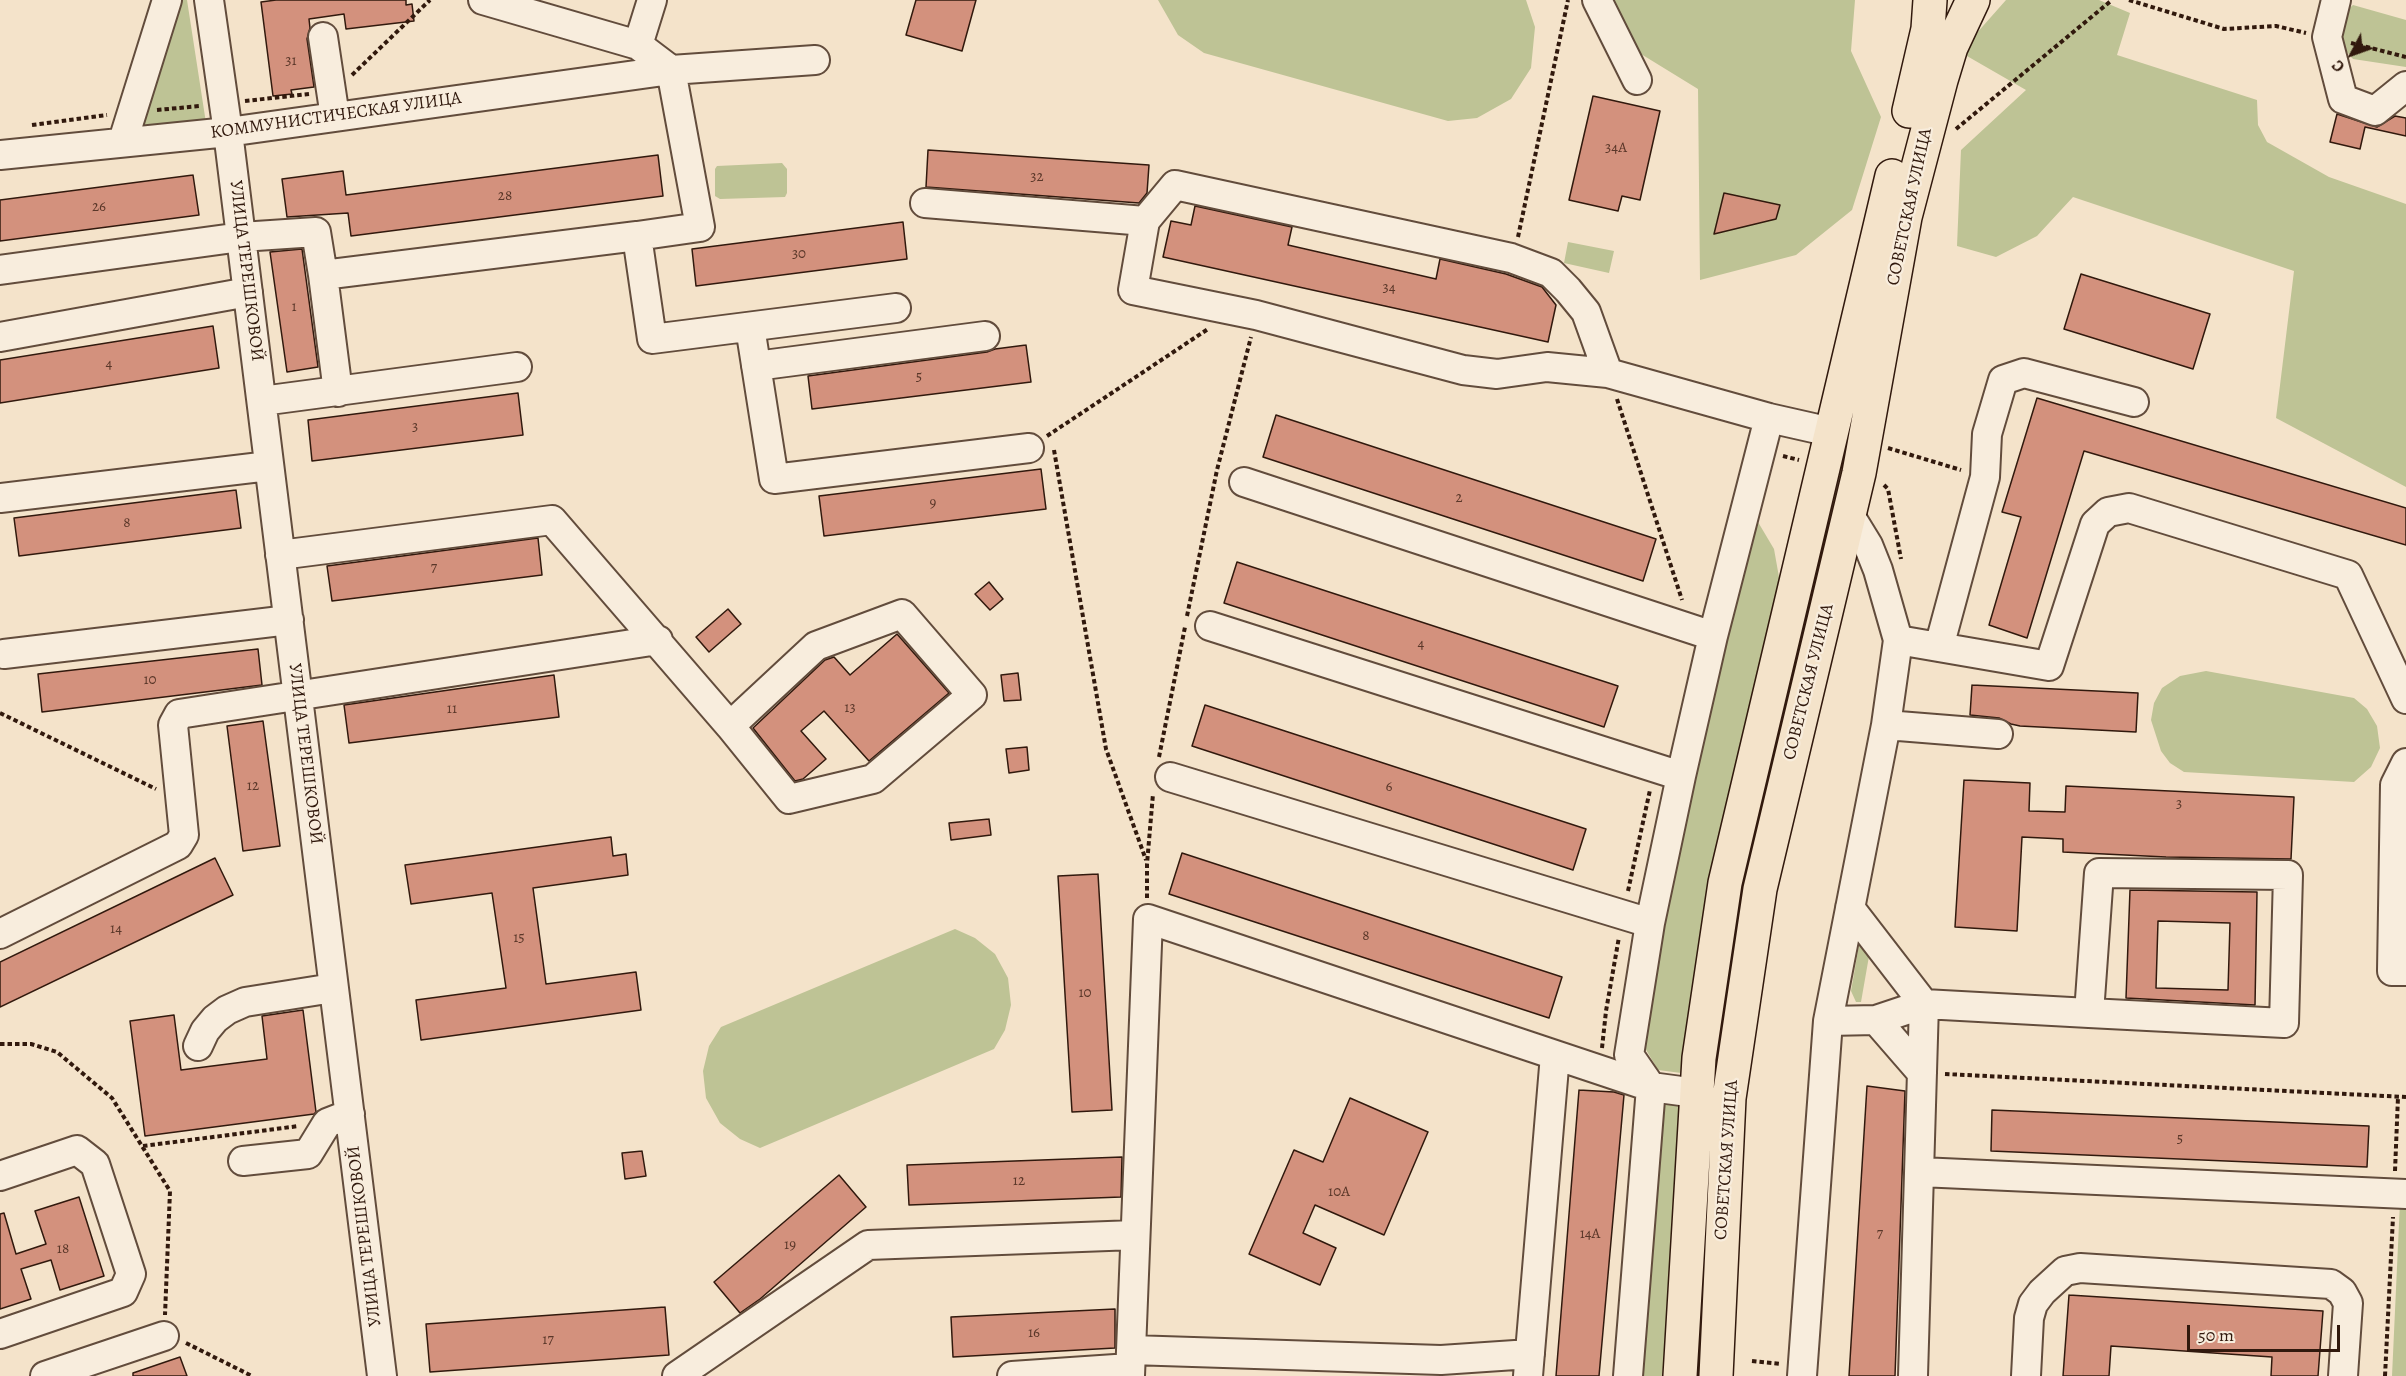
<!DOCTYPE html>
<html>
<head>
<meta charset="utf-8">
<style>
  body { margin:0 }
  #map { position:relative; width:2406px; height:1376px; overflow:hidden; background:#f4e3ca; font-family:Alegreya,serif }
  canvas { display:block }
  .north { position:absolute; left:2322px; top:24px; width:60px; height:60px; -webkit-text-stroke:4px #f8eddd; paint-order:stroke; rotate:229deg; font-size:16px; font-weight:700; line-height:24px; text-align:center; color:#31190d }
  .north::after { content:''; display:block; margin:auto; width:21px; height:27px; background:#31190d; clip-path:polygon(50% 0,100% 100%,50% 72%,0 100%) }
  .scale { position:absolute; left:2187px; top:1325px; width:153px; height:27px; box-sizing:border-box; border:3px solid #31190d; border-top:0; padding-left:8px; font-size:18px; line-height:21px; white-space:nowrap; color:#31190d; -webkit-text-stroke:4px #f8eddd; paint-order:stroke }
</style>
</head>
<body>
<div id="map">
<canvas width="2406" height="1376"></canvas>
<div class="north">С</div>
<div class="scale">50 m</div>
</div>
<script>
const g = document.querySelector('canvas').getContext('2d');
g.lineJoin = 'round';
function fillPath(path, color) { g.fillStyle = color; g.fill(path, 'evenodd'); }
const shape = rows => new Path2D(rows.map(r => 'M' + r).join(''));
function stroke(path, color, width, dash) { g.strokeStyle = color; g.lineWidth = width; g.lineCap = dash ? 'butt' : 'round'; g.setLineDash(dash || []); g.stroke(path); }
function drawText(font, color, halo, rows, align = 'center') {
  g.font = font + ' Alegreya,serif'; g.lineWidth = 4.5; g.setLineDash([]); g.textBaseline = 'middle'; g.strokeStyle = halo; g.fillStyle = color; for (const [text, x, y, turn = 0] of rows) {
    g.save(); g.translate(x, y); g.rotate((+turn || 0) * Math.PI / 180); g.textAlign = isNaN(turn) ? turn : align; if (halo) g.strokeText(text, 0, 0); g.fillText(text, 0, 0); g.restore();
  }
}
fillPath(shape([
  [177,0,187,0,206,123,137,128],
  [1158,0,1526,0,1535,27,1531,68,1511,99,1477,118,1448,121,1204,53,1178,35],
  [1612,0,1855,0,1851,51,1881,117,1852,210,1796,255,1700,280,1698,89,1641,54],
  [2006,0,2099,0,2130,13,2117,55,2257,100,2258,125,2267,142,2329,177,2406,204,2406,487,2276,418,2294,271,2073,197,2037,236,1996,257,1957,246,1961,150,2026,90,1960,52],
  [2353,5,2406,20,2406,67,2353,59,2341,45,2343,14],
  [782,163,787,169,787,193,785,197,720,199,715,196,715,169,717,166],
  [1568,242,1614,251,1609,273,1564,263],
  [1839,453,1850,455,1721,1081,1710,1080,1727,943],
  [1755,517,1774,549,1782,594,1689,1074,1658,1070,1645,1048,1688,780],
  [2206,671,2354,698,2367,709,2377,726,2380,748,2371,767,2354,782,2184,772,2170,763,2161,751,2151,720,2154,703,2162,688,2180,676],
  [955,929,975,938,995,954,1008,978,1011,1005,1005,1030,994,1049,760,1148,740,1139,720,1123,706,1098,703,1071,709,1046,721,1027],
  [1872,939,1861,1002,1856,1002,1851,991,1859,945],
  [1656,1098,1677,1100,1687,1119,1672,1376,1635,1376],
  [2400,1202,2406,1202,2406,1376,2392,1376]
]), '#bec395');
const building = shape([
  [276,0,406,0,406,5,412,4,414,21,346,29,344,14,309,19,310,28,307,39,314,87,291,90,292,94,273,96,261,2,276,0],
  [916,0,976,0,962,51,906,35,916,0],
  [1593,96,1660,111,1640,200,1622,196,1618,211,1569,200,1593,96],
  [2337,114,2377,127,2395,116,2406,118,2406,136,2365,127,2360,149,2330,142,2337,114],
  [928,150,1149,165,1147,193,1139,203,926,187,928,150],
  [658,155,663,196,351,236,348,213,287,217,282,179,343,171,346,195,658,155],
  [193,175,199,215,0,241,0,200,193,175],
  [1724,193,1780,205,1776,219,1714,234,1724,193],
  [1195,206,1292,227,1288,245,1436,279,1440,259,1506,274,1542,287,1556,305,1548,342,1163,257,1171,221,1191,225,1195,206],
  [903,222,907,259,696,286,692,249,903,222],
  [302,249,318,367,287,372,270,252,302,249],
  [2081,274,2210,314,2193,369,2064,329,2081,274],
  [213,326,219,368,0,403,0,360,213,326],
  [1026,345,1031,382,812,409,808,376,987,352,995,349,1026,345],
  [518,393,523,435,312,461,308,420,518,393],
  [2037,398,2406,508,2406,545,2084,451,2027,638,1989,625,2021,517,2002,512,2037,398],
  [1276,415,1656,539,1643,581,1263,457,1276,415],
  [1041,469,1046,509,824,536,819,496,1041,469],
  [236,490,241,528,19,556,14,518,236,490],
  [538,538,542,575,332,601,327,566,538,538],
  [1237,562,1618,686,1604,727,1224,603,1237,562],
  [989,582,1003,599,990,610,975,594,989,582],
  [728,609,741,624,709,652,696,637,728,609],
  [897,634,949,693,869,761,824,711,801,731,826,759,803,779,795,781,753,728,825,660,834,657,850,675,897,634],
  [258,649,262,685,42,712,38,674,258,649],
  [1018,673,1021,700,1004,701,1001,675,1018,673],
  [554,675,559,717,349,743,344,705,554,675],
  [1972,685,2138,693,2136,732,2020,726,2011,724,1999,718,1970,715,1972,685],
  [1205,705,1586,829,1573,870,1192,746,1205,705],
  [263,721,280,846,243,851,227,726,263,721],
  [1027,747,1029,770,1009,773,1006,749,1027,747],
  [1964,780,2030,783,2029,811,2065,812,2066,786,2294,797,2291,859,2166,857,2063,852,2063,839,2022,837,2017,931,1955,927,1964,780],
  [989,819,991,835,951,840,949,823,989,819],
  [611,837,613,856,626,854,628,875,533,888,546,984,636,972,641,1010,421,1040,416,1000,506,988,492,893,411,904,405,865,611,837],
  [1182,853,1562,977,1549,1018,1169,894,1182,853],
  [215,858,233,895,0,1007,0,962,215,858],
  [1098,874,1112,1110,1072,1112,1058,876,1098,874],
  [2130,890,2257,892,2255,1005,2126,998,2130,890],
  [2158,921,2230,923,2228,990,2156,988,2158,921],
  [303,1010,316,1112,314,1114,145,1136,130,1021,174,1015,181,1070,267,1059,262,1016,303,1010],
  [1867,1086,1905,1091,1895,1376,1849,1376,1867,1086],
  [1579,1090,1614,1092,1624,1095,1599,1376,1556,1376,1579,1090],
  [1350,1098,1428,1132,1384,1235,1315,1205,1303,1233,1336,1248,1320,1285,1249,1254,1294,1150,1323,1162,1350,1098],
  [1992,1110,2369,1126,2367,1167,1991,1151,1992,1110],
  [642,1151,646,1176,625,1179,622,1153,642,1151],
  [1122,1157,1121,1197,909,1205,907,1165,1122,1157],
  [839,1175,866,1207,760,1299,740,1313,714,1282,839,1175],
  [79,1197,104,1276,60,1290,51,1260,21,1269,31,1299,0,1309,0,1214,4,1213,16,1254,46,1244,35,1211,79,1197],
  [2069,1295,2323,1311,2318,1376,2271,1376,2272,1357,2111,1346,2109,1376,2063,1376,2069,1295],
  [665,1307,669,1355,430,1372,426,1324,665,1307],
  [1115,1309,1115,1348,953,1357,951,1317,1115,1309],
  [180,1357,187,1376,133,1376,133,1373,180,1357]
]);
fillPath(building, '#d3917d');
stroke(building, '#31190d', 1.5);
const minor = shape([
  [209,0,228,132,382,1376],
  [483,0,638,45,671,70,700,227,637,236,652,339,896,308],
  [1597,0,1637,80],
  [2336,0,2327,37,2343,99,2375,111,2406,86],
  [323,37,335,117],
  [638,45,652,0],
  [123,141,167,0],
  [0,155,228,132,671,70,815,60],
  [925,203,1145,221,1133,290,1256,315,1463,370,1497,374,1547,367,1608,373,1769,418,1831,432],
  [1145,221,1175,185,1511,258,1551,273,1568,290,1586,312,1608,373],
  [0,270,241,237,316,232,323,275],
  [750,327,774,479,1029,448],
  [0,337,248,292],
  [756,366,985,336],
  [338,392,323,275,637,236],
  [262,401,517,367],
  [1244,482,1713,636],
  [0,498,269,466],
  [280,555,552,520,730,726,816,646,902,614,972,695,873,779,789,799,730,726],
  [1210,626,1681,776],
  [1898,640,2049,666,2095,524,2108,512,2129,508,2348,575,2406,699],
  [1939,647,1985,477,1987,434,2003,380,2024,373,2134,402],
  [4,654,289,620],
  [1886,725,1998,734],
  [2406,763,2395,785,2392,971,2406,971],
  [1170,777,1650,923],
  [1850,908,1924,1004,1913,1376],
  [0,934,178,845,184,835,173,725,179,714,658,640],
  [1876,1020,1922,1073],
  [1828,1021,1876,1020,1924,1004,2089,1013,2284,1023,2288,875,2099,873,2089,1013],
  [198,1046,205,1031,215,1019,227,1010,245,1002,333,988],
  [243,1161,308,1154,327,1123,350,1114],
  [1920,1172,2406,1194],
  [0,1176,77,1150,95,1164,131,1274,123,1292,0,1334],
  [1131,1350,1441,1360,1530,1354],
  [45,1376,164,1336],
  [677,1376,868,1245,1135,1235],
  [1012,1376,1130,1368],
  [1130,1376,1148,919,1651,1087,1696,1093],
  [1528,1376,1555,1055],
  [1628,1376,1651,1087,1629,1055,1650,923,1681,776,1713,636,1769,418],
  [1802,1376,1828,1021,1886,725,1898,640,1878,570,1868,545,1849,514],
  [2026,1376,2029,1318,2033,1304,2042,1292,2065,1271,2080,1268,2331,1284,2342,1292,2348,1303,2343,1376]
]);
const major = shape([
  [1909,111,1928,29,1930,0],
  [1680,1376,1699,1058,1725,883,1892,176],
  [1716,1376,1729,1098,1760,889,1859,473,1905,217,1941,80,1951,47,1973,0]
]);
stroke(minor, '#624c3c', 32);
stroke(major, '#31190d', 36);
stroke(shape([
  [2129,0,2224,29,2276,26,2306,33],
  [2351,43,2406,57],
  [352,75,430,0],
  [245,101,309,94],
  [157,110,200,106],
  [32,125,107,115],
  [1956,129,2112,0],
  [1518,237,1568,0],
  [1617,399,1682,600],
  [1047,436,1208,329],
  [1888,448,1961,470],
  [1054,450,1106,749,1146,860],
  [1783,456,1799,460],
  [1884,485,1888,489,1901,559],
  [1187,616,1217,470,1251,337],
  [0,713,156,789],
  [1159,757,1185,627],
  [1628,891,1650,790],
  [1147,898,1147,864,1153,794],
  [0,1044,31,1044,57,1052,112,1098,170,1191,165,1315],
  [1602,1048,1606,1011,1619,937],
  [1945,1074,2406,1097],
  [143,1146,299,1126],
  [2395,1171,2398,1097],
  [186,1343,252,1376],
  [1752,1361,1781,1364],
  [2385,1376,2393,1217]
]), '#31190d', 4, [4.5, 3]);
stroke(minor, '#f8eddd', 28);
stroke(major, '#f4e3ca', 33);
drawText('15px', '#5a3729', null, [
  ["31",291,61],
  ["34А",1616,148],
  ["32",1037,177],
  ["28",505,196],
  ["26",99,207],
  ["30",799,254],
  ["34",1389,288],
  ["1",294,307],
  ["4",109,364],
  ["5",919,377],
  ["3",415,427],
  ["2",1459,498],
  ["9",933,503],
  ["8",127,523],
  ["7",434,568],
  ["4",1421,644],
  ["10",150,680],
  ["13",850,708],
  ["11",452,709],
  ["12",253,786],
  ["6",1389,787],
  ["3",2179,804],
  ["14",116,929],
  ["8",1366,936],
  ["15",519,938],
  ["10",1085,993],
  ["5",2180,1139],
  ["12",1019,1181],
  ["10А",1339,1192],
  ["14А",1590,1234],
  ["7",1880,1234],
  ["19",790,1245],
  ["18",63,1249],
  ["16",1034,1333],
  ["17",548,1340]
]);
drawText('18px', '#31190d', '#f8eddd', [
  ["КОММУНИСТИЧЕСКАЯ УЛИЦА",336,116,-8],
  ["СОВЕТСКАЯ УЛИЦА",1910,207,-78],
  ["УЛИЦА ТЕРЕШКОВОЙ",246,271,83],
  ["СОВЕТСКАЯ УЛИЦА",1809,682,-76],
  ["УЛИЦА ТЕРЕШКОВОЙ",305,754,83],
  ["СОВЕТСКАЯ УЛИЦА",1727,1160,-86],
  ["УЛИЦА ТЕРЕШКОВОЙ",365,1236,-97]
]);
</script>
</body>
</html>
